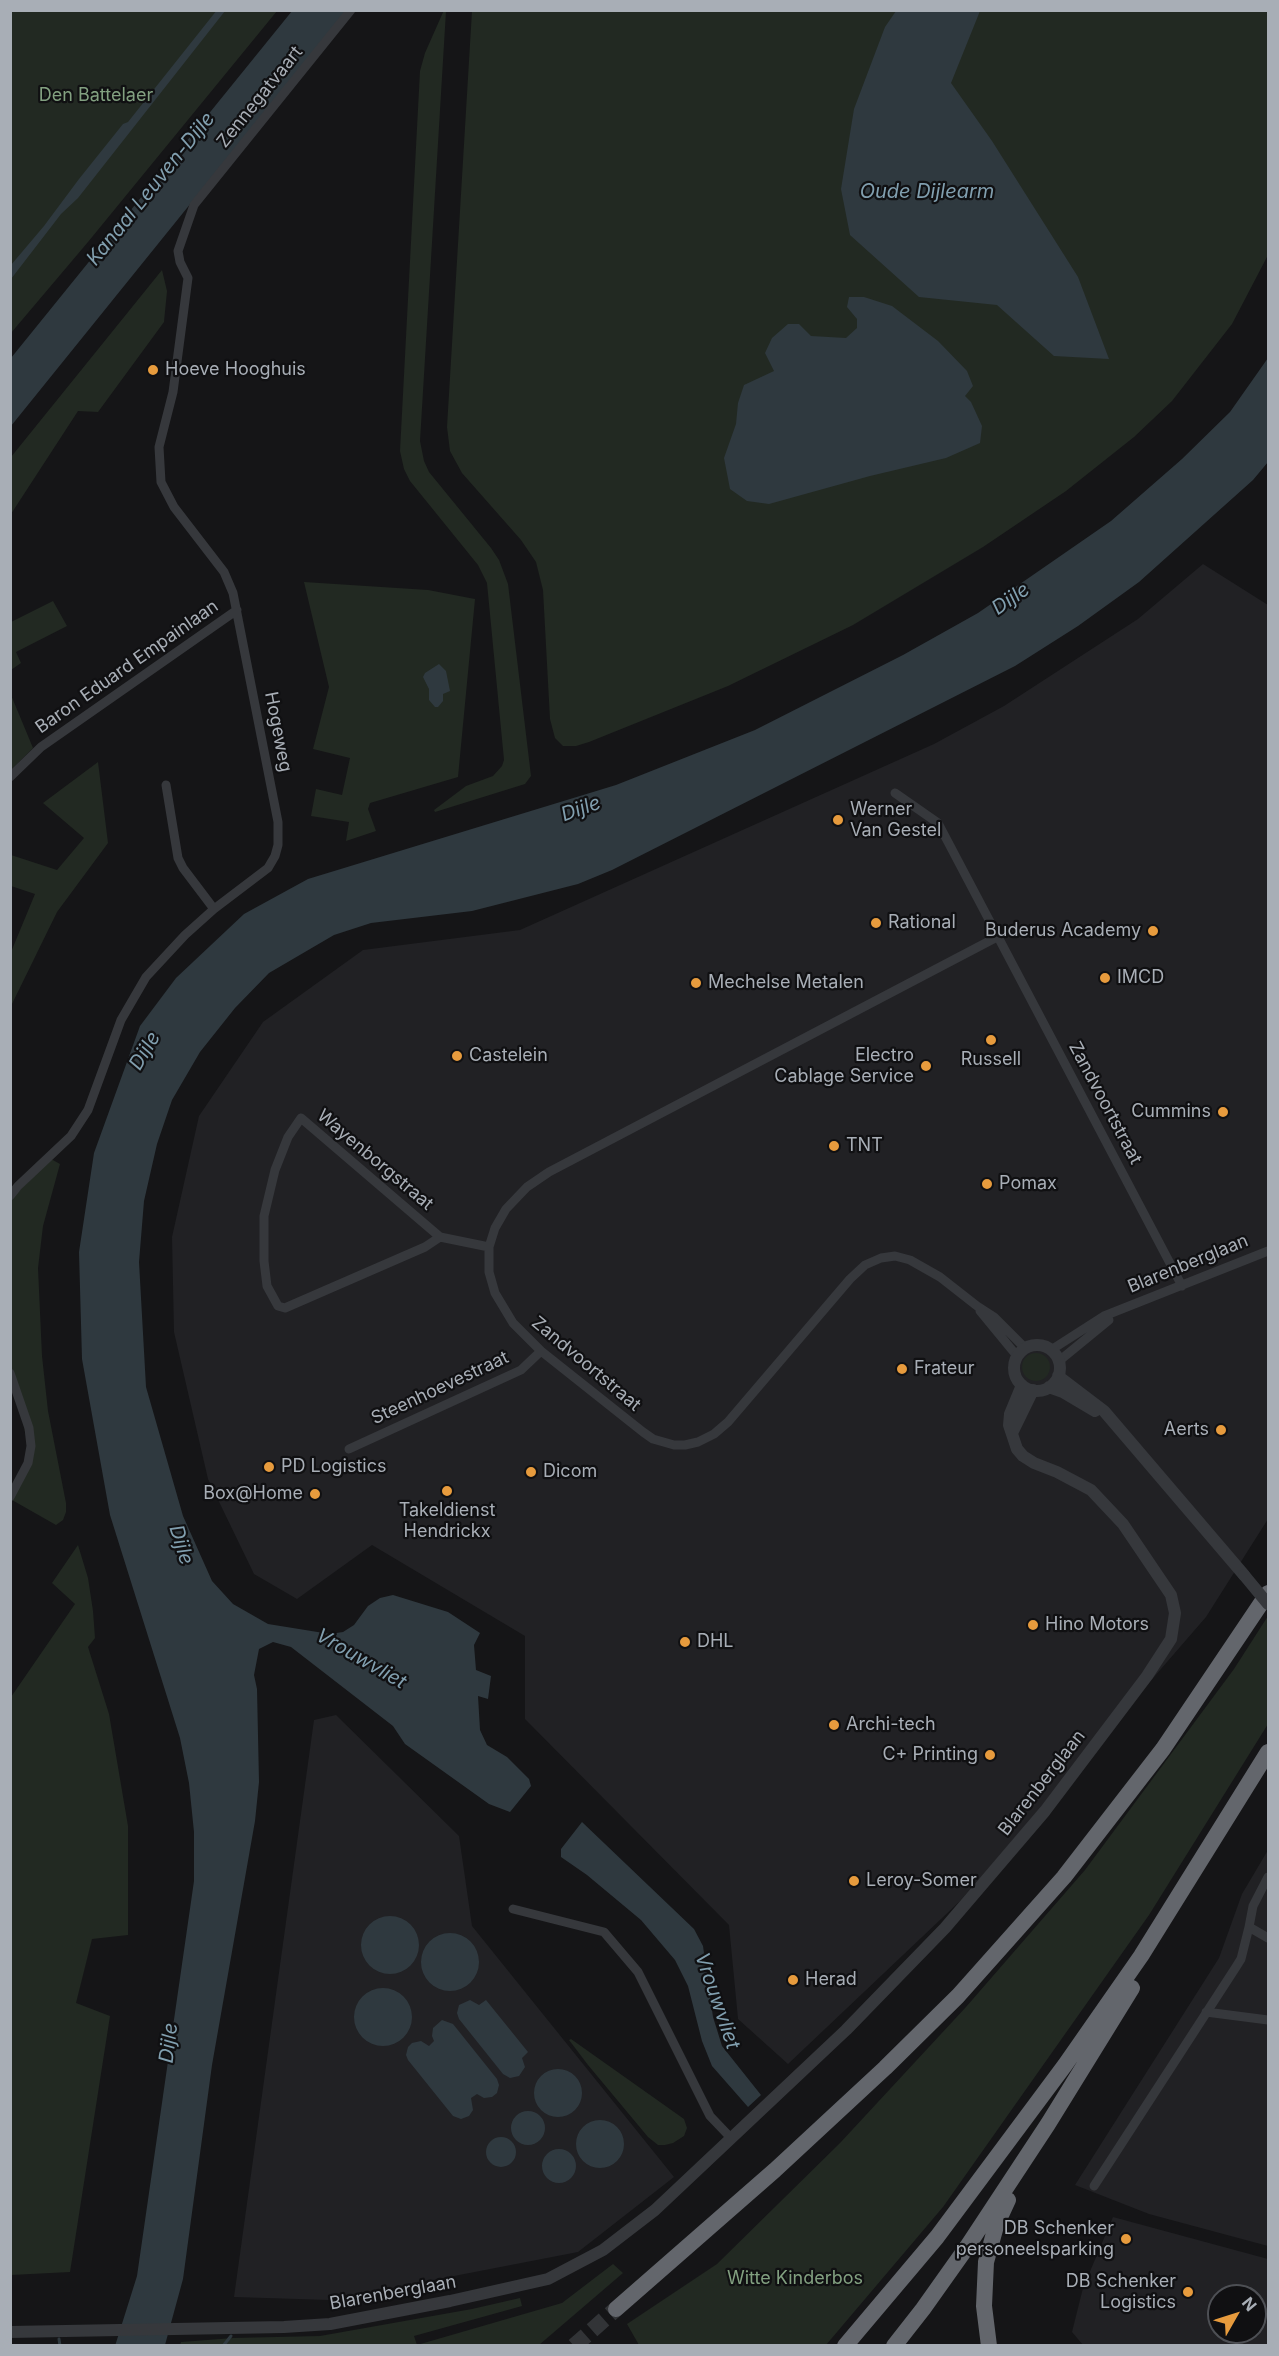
<!DOCTYPE html>
<html>
<head>
<meta charset="utf-8">
<style>
  body { margin:0 }
  #map { position:relative; width:1279px; height:2356px; overflow:hidden; background:#151517; font-family:Inter,sans-serif }
  canvas { display:block }
  .frame { position:absolute; inset:0; border:12px solid #a8aeb6; pointer-events:none }
  .north { position:absolute; left:1207px; top:2284px; width:60px; height:60px; box-sizing:border-box; background:#101012; border:2px solid #4d4f54; border-radius:50%; rotate:51deg; font-size:16px; font-weight:700; line-height:24px; text-align:center; color:#a8aeb6 }
  .north::after { content:''; display:block; margin:auto; width:21px; height:27px; background:#e79b3d; clip-path:polygon(50% 0,100% 100%,50% 72%,0 100%) }
</style>
</head>
<body>
<div id="map">
<canvas width="1279" height="2356"></canvas>
<div class="frame"></div>
<div class="north">N</div>
</div>
<script>
const g = document.querySelector('canvas').getContext('2d');
g.lineJoin = 'round';
function fillPath(path, color) { g.fillStyle = color; g.fill(path, 'evenodd'); }
const shape = rows => new Path2D(rows.map(r => 'M' + r).join(''));
function stroke(path, color, width, dash) { g.strokeStyle = color; g.lineWidth = width; g.lineCap = dash ? 'butt' : 'round'; g.setLineDash(dash || []); g.stroke(path); }
function drawText(font, color, halo, rows, align = 'center') {
  g.font = font + ' Inter,sans-serif'; g.lineWidth = 4.5; g.setLineDash([]); g.textBaseline = 'middle'; g.strokeStyle = halo; g.fillStyle = color; for (const [text, x, y, turn = 0] of rows) {
    g.save(); g.translate(x, y); g.rotate((+turn || 0) * Math.PI / 180); g.textAlign = isNaN(turn) ? turn : align; if (halo) g.strokeText(text, 0, 0); g.fillText(text, 0, 0); g.restore();
  }
}
fillPath(shape([
  [1203,564,1268,605,1268,1519,1206,1617,960,1901,788,2064,738,2019,729,1925,525,1719,525,1636,372,1545,297,1599,254,1574,208,1479,174,1332,172,1237,199,1116,263,1022,363,950,520,930,934,744,1004,706,1138,619],
  [336,1715,459,1836,472,1926,674,2177,578,2252,330,2300,234,2297,314,1720],
  [1268,1850,1268,2246,1149,2214,1075,2185,1219,1958,1242,1894],
  [1113,2217,1268,2259,1268,2345,1083,2345,1072,2332,1083,2288],
  [1219,2296,1255,2296,1255,2332,1219,2332]
]), '#212124');
fillPath(shape([
  [444,10,446,11,420,441,424,461,429,472,491,548,499,560,508,584,531,776,525,784,435,812,434,810,466,786,493,776,502,766,504,760,487,583,478,565,410,481,404,469,400,451,420,71,425,53],
  [10,11,277,11,88,242,11,333],
  [472,11,1268,11,1268,255,1232,324,1172,401,1134,437,1066,491,983,547,853,625,728,686,589,742,576,746,563,746,555,738,550,719,543,590,536,562,521,540,462,473,450,451,447,427],
  [162,270,167,291,164,322,98,412,78,411,11,514,11,457],
  [304,582,428,590,475,599,458,777,370,803,368,809,376,831,346,841,349,822,311,816,316,789,342,795,350,758,313,749,329,687],
  [53,601,67,626,16,652,21,663,11,670,11,622],
  [11,695,33,748,11,770,10,770],
  [98,762,108,843,57,912,11,1006,11,952,35,894,11,886,11,855,57,870,84,838,43,803],
  [51,1159,60,1164,43,1226,38,1268,42,1356,48,1411,66,1503,66,1512,63,1520,56,1525,12,1500,31,1461,11,1364,10,1203,13,1197],
  '1022 1367a14 14 0 1 1 28 0a14 14 0 1 1-28 0Z',
  [78,1545,88,1578,93,1611,95,1638,88,1647,109,1714,128,1826,128,1935,92,1939,76,2003,110,2016,70,2272,11,2275,11,1697,75,1604,52,1583],
  [1268,1616,1268,1724,1149,1915,943,2207,826,2345,639,2345,627,2324,717,2264,840,2143,966,2007,1085,1870,1234,1669],
  [571,2039,684,2119,687,2128,684,2136,673,2143,665,2145,658,2145,648,2137,588,2065,569,2040],
  [613,2264,623,2273,539,2345,180,2345,181,2342,233,2338,320,2336,472,2309,520,2298,522,2306,414,2336,417,2345,562,2303]
]), '#222922');
fillPath(shape([
  [217,10,225,11,78,198,61,214,11,279,11,265,44,226,79,179,123,124,128,122],
  [292,11,346,11,11,426,11,358],
  [896,11,980,11,951,83,992,141,1078,277,1109,359,1054,356,997,305,919,297,850,235,841,189,854,109,885,27],
  [849,297,864,297,892,306,938,341,967,371,973,386,965,396,971,402,982,426,980,443,946,458,870,476,769,504,747,501,730,489,724,458,736,424,738,403,744,385,774,371,765,353,772,338,788,324,799,324,811,336,846,338,857,328,857,319,847,307],
  [1268,358,1268,462,1253,480,1139,582,1078,626,1015,666,612,870,578,884,472,911,371,923,334,935,269,973,235,1008,200,1052,172,1100,157,1144,144,1201,139,1262,146,1387,183,1516,212,1581,233,1604,268,1624,330,1634,343,1632,354,1625,368,1606,380,1598,393,1595,448,1612,480,1633,474,1645,476,1670,491,1676,488,1699,478,1696,480,1730,487,1745,507,1757,529,1779,531,1786,510,1812,489,1804,405,1744,393,1726,291,1647,273,1642,259,1649,254,1675,257,1689,259,1782,255,1821,212,2065,183,2279,165,2345,115,2346,137,2276,194,1881,194,1832,189,1783,180,1738,110,1515,82,1359,79,1252,94,1153,140,1026,176,978,244,914,308,879,616,785,755,730,903,655,978,613,1111,521,1182,459,1230,412],
  [439,664,446,671,450,691,443,694,443,701,438,707,435,707,429,700,429,689,423,677,425,673],
  [582,1822,694,1929,703,1946,713,2017,722,2046,761,2095,748,2107,712,2066,702,2041,688,1986,675,1960,641,1920,587,1875,561,1857,561,1849],
  '361 1945a29 29 0 1 1 58 0a29 29 0 1 1-58 0Z',
  '421 1962a29 29 0 1 1 58 0a29 29 0 1 1-58 0Z',
  '354 2017a29 29 0 1 1 58 0a29 29 0 1 1-58 0Z',
  [470,2000,479,2005,486,2000,528,2052,522,2058,525,2067,519,2076,510,2078,503,2074,459,2019,457,2013,459,2005],
  [442,2020,453,2024,497,2079,499,2085,497,2093,492,2097,484,2098,477,2094,471,2098,473,2110,469,2116,461,2119,453,2116,408,2060,406,2055,408,2047,412,2043,421,2041,429,2046,434,2041,432,2036,433,2028],
  '534 2093a24 24 0 1 1 48 0a24 24 0 1 1-48 0Z',
  '511 2128a17 17 0 1 1 34 0a17 17 0 1 1-34 0Z',
  '576 2144a24 24 0 1 1 48 0a24 24 0 1 1-48 0Z',
  '486 2152a15 15 0 1 1 30 0a15 15 0 1 1-30 0Z',
  '542 2166a17 17 0 1 1 34 0a17 17 0 1 1-34 0Z'
]), '#2f393f');
stroke(shape([
  [59,2339,60,2346],
  [223,2346,231,2336]
]), '#2f393f', 3);
stroke(shape([
  [574,2346,616,2309]
]), '#323437', 16, [16, 8]);
stroke(shape([
  [10,777,41,747,237,610],
  [166,785,178,858,183,868,214,909],
  [895,793,938,823,1182,1286],
  [999,936,549,1172,527,1187,506,1209,495,1228,489,1247,489,1272,495,1293,513,1323,541,1351,643,1432,653,1439,674,1445,685,1445,698,1442,714,1434,728,1422,850,1279,865,1265,881,1258,895,1256,910,1260,940,1277,977,1306,994,1317,1025,1348],
  [10,1196,18,1186,71,1136,88,1110,121,1020,146,977,185,935,214,909,268,868,275,856,278,845,278,822,233,593,224,572,174,507,161,482,159,447,173,392,188,278,180,262,178,251,194,205,351,10],
  [440,1237,425,1247,285,1308,278,1306,267,1286,264,1261,264,1216,275,1170,288,1137,301,1118,440,1237,489,1247],
  [980,1311,1017,1356],
  [1051,1350,1104,1316,1268,1251],
  [1059,1361,1109,1320],
  [10,1373,29,1428,31,1446,28,1463,10,1497],
  [349,1449,521,1370,541,1351],
  [1268,1877,1253,1906,1249,1927,1268,1938],
  [513,1909,604,1932,638,1972,710,2116,731,2138],
  [1206,2012,1268,2020],
  [1094,2186,1236,1967,1241,1959,1249,1927]
]), '#36383c', 9);
stroke(shape([
  '1014 1368a23 23 0 1 1 46 0a23 23 0 1 1-46 0Z',
  [1058,1376,1104,1411,1244,1575],
  [1049,1387,1063,1392,1095,1411],
  [1012,1433,1033,1390],
  [10,2332,284,2327,330,2324,450,2301,548,2279,603,2250,655,2210,846,2030,945,1928,1045,1811,1147,1676,1171,1639,1175,1613,1171,1595,1123,1524,1091,1490,1057,1472,1034,1463,1023,1456,1017,1449,1009,1425,1010,1414,1022,1385]
]), '#36383c', 12);
stroke(shape([
  [616,2309,775,2170,885,2068,958,1996,1064,1877,1163,1749,1268,1593],
  [845,2346,937,2237,1065,2065,1141,1956,1268,1752],
  [894,2346,923,2309,967,2247,1048,2124,1132,1988],
  [989,2346,984,2306,986,2262,996,2226,1008,2200]
]), '#63666c', 16);
stroke(shape([
  [1244,1575,1268,1604]
]), '#36383c', 12);
for (const [x, y, r, color] of [
  [153,370,6,"#e79b3d"],
  [838,820,6,"#e79b3d"],
  [876,923,6,"#e79b3d"],
  [1153,931,6,"#e79b3d"],
  [1105,978,6,"#e79b3d"],
  [696,983,6,"#e79b3d"],
  [991,1040,6,"#e79b3d"],
  [457,1056,6,"#e79b3d"],
  [926,1066,6,"#e79b3d"],
  [1223,1112,6,"#e79b3d"],
  [834,1146,6,"#e79b3d"],
  [987,1184,6,"#e79b3d"],
  [902,1369,6,"#e79b3d"],
  [1221,1430,6,"#e79b3d"],
  [269,1467,6,"#e79b3d"],
  [531,1472,6,"#e79b3d"],
  [447,1491,6,"#e79b3d"],
  [315,1494,6,"#e79b3d"],
  [1033,1625,6,"#e79b3d"],
  [685,1642,6,"#e79b3d"],
  [834,1725,6,"#e79b3d"],
  [990,1755,6,"#e79b3d"],
  [854,1881,6,"#e79b3d"],
  [793,1980,6,"#e79b3d"],
  [1126,2239,6,"#e79b3d"],
  [1188,2292,6,"#e79b3d"]
]) { const dot = new Path2D(); dot.arc(x, y, r, 0, 2 * Math.PI); g.fillStyle = color; g.fill(dot); stroke(dot, '#101012', 2); }
drawText('18px', '#82a080', '#101012', [
  ["Den Battelaer",96,96],
  ["Witte Kinderbos",795,2279]
]);
drawText('18px', '#a8aeb6', '#101012', [
  ["Zennegatvaart",260,97,-51],
  ["Baron Eduard Empainlaan",127,667,-35],
  ["Hogeweg",278,732,79],
  ["Zandvoortstraat",1105,1103,62],
  ["Wayenborgstraat",375,1160,40],
  ["Blarenberglaan",1188,1264,-22],
  ["Zandvoortstraat",586,1364,40],
  ["Steenhoevestraat",440,1388,-25],
  ["Blarenberglaan",1042,1783,-52],
  ["Blarenberglaan",393,2293,-10]
]);
drawText('18px', '#a8aeb6', '#101012', [
  ["Hoeve Hooghuis",165,370],
  ["Werner",850,810],
  ["Van Gestel",850,831],
  ["Rational",888,923],
  ["Buderus Academy",1141,931,"right"],
  ["IMCD",1117,978],
  ["Mechelse Metalen",708,983],
  ["Castelein",469,1056],
  ["Electro",914,1056,"right"],
  ["Cablage Service",914,1077,"right"],
  ["Russell",991,1060,"center"],
  ["Cummins",1211,1112,"right"],
  ["TNT",846,1146],
  ["Pomax",999,1184],
  ["Frateur",914,1369],
  ["Aerts",1209,1430,"right"],
  ["PD Logistics",281,1467],
  ["Dicom",543,1472],
  ["Box@Home",303,1494,"right"],
  ["Takeldienst",447,1511,"center"],
  ["Hendrickx",447,1532,"center"],
  ["Hino Motors",1045,1625],
  ["DHL",697,1642],
  ["Archi-tech",846,1725],
  ["C+ Printing",978,1755,"right"],
  ["Leroy-Somer",866,1881],
  ["Herad",805,1980],
  ["DB Schenker",1114,2229,"right"],
  ["personeelsparking",1114,2250,"right"],
  ["DB Schenker",1176,2282,"right"],
  ["Logistics",1176,2303,"right"]
], 'left');
drawText('italic 20px', '#819faf', '#101012', [
  ["Kanaal Leuven-Dijle",151,189,-51],
  ["Oude Dijlearm",927,192],
  ["Dijle",1011,599,-35],
  ["Dijle",581,809,-20],
  ["Dijle",145,1051,-59],
  ["Dijle",181,1545,73],
  ["Vrouwvliet",361,1659,30],
  ["Vrouwvliet",717,2001,71],
  ["Dijle",169,2043,-83]
]);
</script>
</body>
</html>
